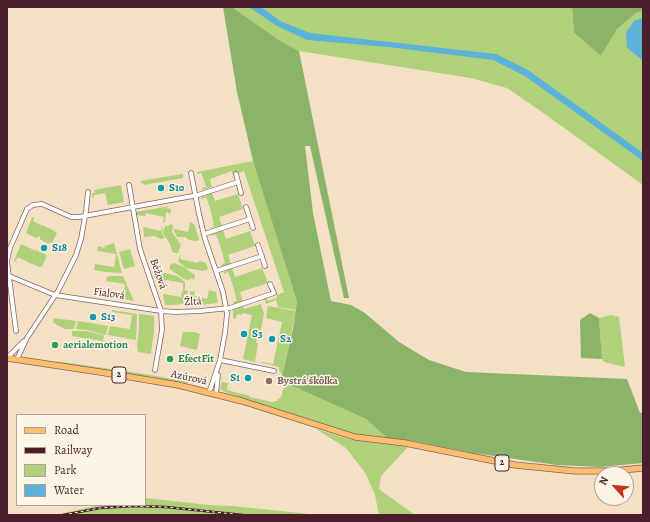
<!DOCTYPE html>
<html>
<head>
<meta charset="utf-8">
<style>
  body { margin:0 }
  #map { position:relative; width:650px; height:522px; overflow:hidden; background:#f4e0c4; font-family:Alegreya,serif }
  canvas { display:block }
  .frame { position:absolute; inset:0; border:8px solid #4a1f2b; pointer-events:none }
  .legend { position:absolute; left:16px; top:414px; width:130px; height:92px; box-sizing:border-box; background:#fcf5e5; border:1px solid #b59f9b; margin:0; padding:5px 7px; list-style:none; font-size:12px; color:#4a1f2b }
  .legend li { display:flex; align-items:center; gap:8px; height:20px }
  .legend b { width:20px; border:1px solid #b59f9b }
  .north { position:absolute; left:594px; top:466px; width:40px; height:40px; box-sizing:border-box; background:#fcf5e5; border:1px solid #b59f9b; border-radius:50%; rotate:297deg; font-size:11px; font-weight:700; line-height:16px; text-align:center; color:#4a1f2b }
  .north::after { content:''; display:block; margin:auto; width:14px; height:18px; background:#c8321e; clip-path:polygon(50% 0,100% 100%,50% 72%,0 100%) }
</style>
</head>
<body>
<div id="map">
<canvas width="650" height="522"></canvas>
<div class="frame"></div>
<ul class="legend">
<li><b style="height:5px;background:#fabe6d"></b>Road</li>
<li><b style="height:5px;background:#4a1f2b"></b>Railway</li>
<li><b style="height:11px;background:#afd17a"></b>Park</li>
<li><b style="height:11px;background:#5cb2d9"></b>Water</li>
</ul>
<div class="north">N</div>
</div>
<script>
const g = document.querySelector('canvas').getContext('2d');
g.lineJoin = 'round';
function fillPath(path, color) { g.fillStyle = color; g.fill(path, 'evenodd'); }
const shape = rows => new Path2D(rows.map(r => 'M' + r).join(''));
function stroke(path, color, width, dash) { g.strokeStyle = color; g.lineWidth = width; g.lineCap = dash ? 'butt' : 'round'; g.setLineDash(dash || []); g.stroke(path); }
function drawText(font, color, halo, rows, align = 'center') {
  g.font = font + ' Alegreya,serif'; g.lineWidth = 3; g.setLineDash([]); g.textBaseline = 'middle'; g.strokeStyle = halo; g.fillStyle = color; for (const [text, x, y, turn = 0] of rows) {
    g.save(); g.translate(x, y); g.rotate((+turn || 0) * Math.PI / 180); g.textAlign = isNaN(turn) ? turn : align; if (halo) g.strokeText(text, 0, 0); g.fillText(text, 0, 0); g.restore();
  }
}
fillPath(shape([
  [232,7,572,7,574,33,601,56,617,29,636,13,643,11,643,18,635,20,627,48,643,61,643,185,542,112,507,88,471,78,299,51,279,40],
  [253,161,294,289,297,301,296,310,278,307,276,300,266,304,264,299,267,298,268,301,277,298,277,295,284,292,244,171,233,175,232,171,210,179,212,187,202,190,202,188,206,187,204,180,201,173,197,174,197,172],
  [183,174,183,178,144,185,140,181],
  [121,185,124,202,108,205,105,193,94,195,94,197,92,198,92,193,95,193,94,190],
  [212,193,215,201,238,194,243,209,219,217,222,226,210,228,214,226,211,211,206,197,202,199,201,197],
  [170,206,166,208,171,209,171,212,170,214,166,212,165,222,163,223,164,217,146,213,145,216,136,215,136,212],
  [32,217,34,218,33,221,41,225,41,227,42,225,55,231,55,232,57,233,52,243,50,242,49,244,43,241,40,239,40,237,38,236,37,238,36,238,26,233],
  [190,222,194,224,199,240,196,241,189,240,185,237,177,237,174,231,174,229,188,232],
  [171,224,173,226,172,232,181,245,178,253,174,253,172,251,170,244,163,233,165,226,168,226],
  [143,227,161,231,162,227,163,227,162,233,165,238,161,239,154,236,144,237],
  [223,230,226,239,250,231,255,246,228,255,231,264,222,267,221,265,225,263,219,242,216,235,212,236,211,235],
  [114,243,122,273,106,272,94,270,95,264,114,267,116,254,97,251,98,246,104,248,105,246],
  [21,244,34,250,33,252,35,250,47,255,42,267,41,266,40,267,27,262,27,259,26,261,19,258,17,258,16,262,14,261],
  [130,249,135,266,124,269,119,252],
  [181,253,180,259,198,263,199,261,206,263,208,269,204,271,186,268,178,261],
  [174,263,182,266,195,275,194,280,192,278,189,280,184,279,170,269,170,265],
  [232,268,235,277,262,268,268,283,240,292,243,301,234,304,233,302,237,301,233,286,228,272,224,274,224,272],
  [161,272,177,276,185,282,185,289,183,290,183,283,166,280,165,283,158,283,157,281,160,280,159,278,158,275,156,276,155,274],
  [110,276,123,276,134,301,104,296,104,295,123,297,125,284,106,281,107,277],
  [187,290,188,293,185,303,176,305,165,305,163,294,181,297,182,291],
  [195,290,194,296,207,299,209,290,216,292,218,303,201,305,190,301,190,291,193,292],
  [261,304,264,314,260,334,258,334,256,343,258,343,255,362,243,359,252,315,242,313,242,315,237,314,236,319,233,318,233,309,243,306,244,309],
  [268,306,296,311,282,377,281,373,279,371,279,367,263,363,262,364,262,362,273,364,282,322,266,318],
  [112,310,137,314,136,340,108,335,110,326,130,329,132,315,112,312],
  [139,314,154,316,154,331,151,354,138,352,137,347,139,329],
  [611,315,619,317,625,367,604,362,602,359,599,318],
  [54,318,76,321,74,329,65,329,57,325,53,322],
  [78,321,108,326,106,335,87,330,76,329],
  [72,331,86,331,104,335,103,341,72,336],
  [183,332,195,332,200,334,197,350,180,346],
  [56,361,145,374,190,382,184,384,74,366],
  [222,382,228,383,227,390,250,396,250,397,272,402,276,401,281,397,285,383,366,419,387,438,355,435,295,416,225,392,220,389],
  [316,429,352,440,408,447,381,476,379,489,415,515,379,515,375,495,366,474,346,448],
  [145,498,209,505,232,506,320,515,56,515,99,505,145,505]
]), '#afd17a');
fillPath(shape([
  [223,7,232,7,279,40,299,51,349,298,344,298,310,146,305,146,313,213,331,301,351,305,365,313,399,342,429,360,466,372,627,379,640,413,643,412,643,463,600,467,557,465,473,453,414,441,387,438,366,419,281,381,294,324,297,301,253,161,237,92],
  [572,7,643,7,643,11,636,13,617,29,601,56,574,33],
  [590,313,599,318,602,359,581,358,580,320]
]), '#8bb36a');
fillPath(shape([
  [249,7,261,7,280,21,310,33,496,54,528,70,643,153,643,161,525,76,493,60,388,47,307,40,277,26],
  [643,18,643,61,627,48,626,32,635,20]
]), '#5cb2d9');
const minor = shape([
  [191,173,199,214,205,239,223,292,227,314,225,333,220,360,209,393],
  [236,174,241,193],
  [129,185,140,249,161,311,162,330,155,370],
  [246,207,253,228],
  [204,234,250,219],
  [258,245,265,266],
  [216,271,262,256],
  [9,276,55,295,161,311,176,312,200,311,230,308,274,293,270,284],
  [16,331,7,261,10,248,27,209,33,205,42,204,71,217,79,217,198,195,238,182],
  [7,358,24,341],
  [17,359,27,338,58,291,76,255,81,239,86,211,88,192],
  [220,360,274,371],
  [216,394,218,375]
]);
const major = shape([
  [7,358,100,372,178,385,242,401,355,437,405,443,515,465,575,471,612,471,643,468]
]);
stroke(minor, '#866361', 5.5);
stroke(major, '#866361', 7);
stroke(minor, '#fff', 4);
stroke(major, '#fabe6d', 5.5);
const rail = shape([
  [63,515,100,508,134,506,166,507,243,515]
]);
stroke(rail, '#4a1f2b', 2.5);
stroke(rail, '#fcf5e5', 1, [3]);
for (const [x, y, r, color] of [
  [161,188,4,"#0f9aa8"],
  [44,248,4,"#0f9aa8"],
  [93,317,4,"#0f9aa8"],
  [244,334,4,"#0f9aa8"],
  [272,339,4,"#0f9aa8"],
  [55,345,4,"#2e9e5b"],
  [170,359,4,"#2e9e5b"],
  [248,378,4,"#0f9aa8"],
  [269,381,4,"#8d6e63"]
]) { const dot = new Path2D(); dot.arc(x, y, r, 0, 2 * Math.PI); g.fillStyle = color; g.fill(dot); stroke(dot, '#fcf5e5', 1.5); }
for (const [x, y, w] of [
  [119,375,14],
  [502,463,14]
]) { const box = new Path2D(); box.roundRect(x - w / 2, y - 8, w, 16, 3); g.fillStyle = '#fcf5e5'; g.fill(box); stroke(box, '#4a1f2b', 1); }
drawText('bold 10px', '#4a1f2b', null, [
  ["2",119,375],
  ["2",502,463]
]);
drawText('bold 11px', '#0d838f', '#fcf5e5', [
  ["S10",169,188],
  ["S18",52,248],
  ["S13",101,317],
  ["S3",252,334],
  ["S2",280,339],
  ["S1",240,378,"right"]
], 'left');
drawText('11px', '#4a1f2b', '#fcf5e5', [
  ["Béžová",158,274,71],
  ["Fialová",109,294,8],
  ["Žltá",193,302,-3],
  ["Azúrová",189,378,12]
]);
drawText('bold 11px', '#27864d', '#fcf5e5', [
  ["aerialemotion",63,345],
  ["EfectFit",178,359]
], 'left');
drawText('bold 11px', '#785e54', '#fcf5e5', [
  ["Bystrá škôlka",277,381]
], 'left');
</script>
</body>
</html>
